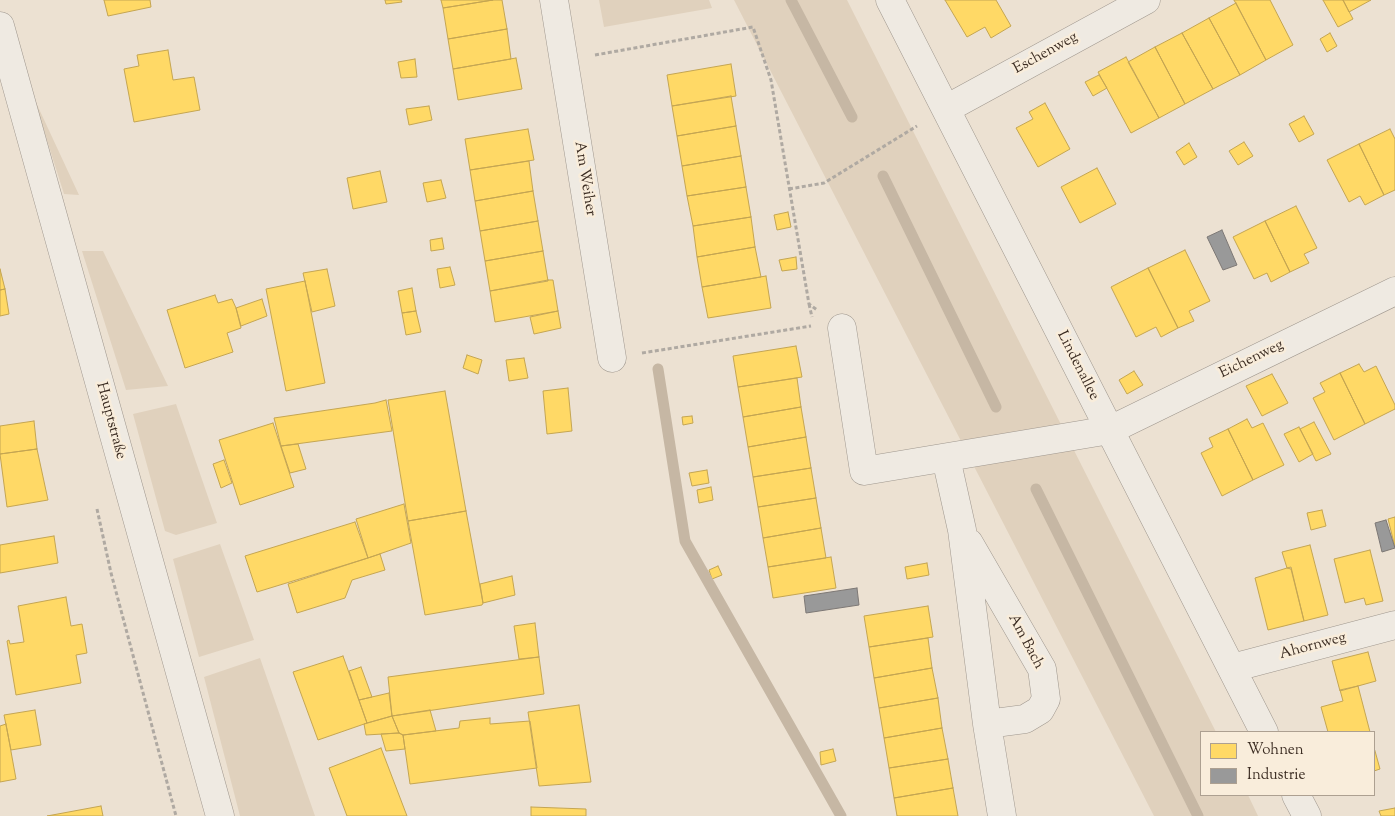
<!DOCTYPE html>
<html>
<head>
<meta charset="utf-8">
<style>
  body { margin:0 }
  #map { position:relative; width:1395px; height:816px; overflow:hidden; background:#ece1d2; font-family:"Sorts Mill Goudy",serif }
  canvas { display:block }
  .legend { position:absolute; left:1200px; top:731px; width:175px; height:65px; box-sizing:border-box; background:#f9eddb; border:1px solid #ada091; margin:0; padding:6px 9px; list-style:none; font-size:15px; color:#3b2c22 }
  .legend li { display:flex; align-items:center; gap:10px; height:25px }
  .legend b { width:25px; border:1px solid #ada091 }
</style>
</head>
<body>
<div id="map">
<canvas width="1395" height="816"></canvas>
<ul class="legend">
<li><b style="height:14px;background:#ffd966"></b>Wohnen</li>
<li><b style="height:14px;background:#999"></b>Industrie</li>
</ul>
</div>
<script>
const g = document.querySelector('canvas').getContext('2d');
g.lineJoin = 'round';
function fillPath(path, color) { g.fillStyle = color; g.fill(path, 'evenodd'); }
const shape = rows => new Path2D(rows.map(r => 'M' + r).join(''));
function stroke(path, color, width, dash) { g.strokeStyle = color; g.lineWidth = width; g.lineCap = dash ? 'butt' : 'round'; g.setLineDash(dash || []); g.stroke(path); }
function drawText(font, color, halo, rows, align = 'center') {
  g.font = font + ' "Sorts Mill Goudy",serif'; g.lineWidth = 5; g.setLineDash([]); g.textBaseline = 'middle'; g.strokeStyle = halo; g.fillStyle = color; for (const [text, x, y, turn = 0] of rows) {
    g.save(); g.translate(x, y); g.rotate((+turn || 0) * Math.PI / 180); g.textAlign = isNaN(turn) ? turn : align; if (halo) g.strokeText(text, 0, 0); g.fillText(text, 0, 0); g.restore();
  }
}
fillPath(shape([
  [599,0,709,0,712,8,604,27],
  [734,0,847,0,1216,732,1201,732,1201,795,1248,795,1258,816,1154,816],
  [33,96,79,195,64,194],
  [82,251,103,251,168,386,126,390],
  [176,404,217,523,176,535,165,531,133,414],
  [220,544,254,640,199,657,173,559],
  [260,658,315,816,240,816,204,677]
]), '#e0d1bd');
const homes = shape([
  [104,0,150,0,151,7,108,16,104,0],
  [385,0,401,0,402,2,386,4,385,0],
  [441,0,493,0,443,8,441,0],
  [493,0,502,0,507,29,448,39,443,8,493,0],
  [945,0,996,0,1011,26,991,38,985,27,967,37,945,0],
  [1234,0,1270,0,1293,45,1266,60,1234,0],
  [1323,0,1343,0,1353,19,1338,27,1323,0],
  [1343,0,1371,0,1349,12,1343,0],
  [1236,3,1266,60,1240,75,1209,18,1236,3],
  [1209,18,1240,75,1213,89,1182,33,1209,18],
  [507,29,511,59,453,69,448,39,507,29],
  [1182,33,1213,89,1185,104,1155,47,1182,33],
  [1330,33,1337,46,1327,52,1320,39,1330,33],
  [1155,47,1185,104,1159,118,1128,62,1155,47],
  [168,50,173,80,194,77,200,110,134,122,124,69,139,66,137,55,168,50],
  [1126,57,1159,118,1131,133,1098,72,1126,57],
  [516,58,522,89,458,100,453,69,516,58],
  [415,59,417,77,401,78,398,62,415,59],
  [731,64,736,96,672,106,667,75,731,64],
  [1099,75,1107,88,1093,96,1085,82,1099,75],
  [731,96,736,126,677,136,672,106,731,96],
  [1045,103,1070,149,1038,167,1016,128,1033,119,1029,112,1045,103],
  [429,106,432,120,409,125,406,109,429,106],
  [1304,116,1314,134,1299,142,1289,124,1304,116],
  [736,126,741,156,682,166,677,136,736,126],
  [528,129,534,160,470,170,465,139,528,129],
  [1390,129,1395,139,1395,190,1384,195,1359,144,1390,129],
  [1244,142,1253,156,1238,165,1229,151,1244,142],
  [1189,143,1197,157,1184,165,1176,152,1189,143],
  [1359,144,1384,195,1365,205,1360,196,1349,202,1327,160,1359,144],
  [741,156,746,187,687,196,682,166,741,156],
  [529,161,533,191,475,201,470,170,529,161],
  [1097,168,1116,204,1080,223,1061,187,1097,168],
  [380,171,387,202,353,209,347,178,380,171],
  [441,180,446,198,427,202,423,183,441,180],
  [746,187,751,217,693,226,687,196,746,187],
  [533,191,538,221,480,231,475,201,533,191],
  [1296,206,1317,248,1304,254,1309,263,1290,272,1265,221,1296,206],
  [788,212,791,227,777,230,774,215,788,212],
  [751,217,755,247,697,257,693,226,751,217],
  [538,221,543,251,485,261,480,231,538,221],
  [1265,221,1290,272,1271,282,1267,273,1254,279,1233,237,1265,221],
  [442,238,444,249,431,251,430,240,442,238],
  [755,247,761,277,702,287,697,257,755,247],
  [1185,250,1210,301,1189,311,1194,321,1178,328,1148,268,1185,250],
  [543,251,548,281,490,291,485,261,543,251],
  [796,257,797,269,782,271,779,260,796,257],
  [450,267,455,285,440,288,437,269,450,267],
  [1148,268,1178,328,1161,337,1156,327,1136,337,1111,287,1148,268],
  [0,269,5,289,0,290,0,269],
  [327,269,335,306,312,312,303,273,327,269],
  [766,276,771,308,708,318,702,287,766,276],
  [548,280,553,280,558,311,495,322,490,291,548,280],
  [305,281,325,383,286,391,266,289,305,281],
  [412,288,416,311,402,313,398,291,412,288],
  [5,289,9,314,0,316,0,290,5,289],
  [215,295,218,303,232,299,236,308,241,328,227,333,233,352,185,368,167,310,215,295],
  [262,299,267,316,241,326,236,308,262,299],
  [416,311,421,332,406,335,402,313,416,311],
  [558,311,561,328,534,334,530,317,558,311],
  [796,346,802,377,738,387,733,356,796,346],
  [467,355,482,360,478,374,463,368,467,355],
  [524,358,528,378,509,381,506,360,524,358],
  [1359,364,1364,372,1376,366,1395,405,1395,409,1365,424,1340,373,1359,364],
  [1134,371,1143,385,1127,394,1119,380,1134,371],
  [1340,373,1365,424,1334,440,1313,398,1325,392,1320,383,1340,373],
  [1272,374,1288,403,1262,416,1246,386,1272,374],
  [797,378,801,407,743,417,738,387,797,378],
  [568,388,572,431,547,434,543,391,568,388],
  [445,391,466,511,408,521,388,400,445,391],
  [386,400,392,431,281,446,274,418,375,403,386,400],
  [801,407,806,437,748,447,743,417,801,407],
  [692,416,693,423,683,425,682,417,692,416],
  [1247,419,1252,428,1263,423,1284,465,1253,480,1228,429,1247,419],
  [34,421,37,449,0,454,0,426,34,421],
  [1314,422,1331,454,1316,461,1300,429,1314,422],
  [273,423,294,487,240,505,219,440,273,423],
  [1299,427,1313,454,1299,462,1284,434,1299,427],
  [1228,429,1253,480,1222,496,1201,453,1213,447,1209,438,1228,429],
  [806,437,811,468,753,477,748,447,806,437],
  [298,444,306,469,290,473,281,446,298,444],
  [37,449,48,500,7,507,0,454,37,449],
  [224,460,232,483,221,488,213,464,224,460],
  [811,468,816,498,758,507,753,477,811,468],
  [707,470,709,483,692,486,689,473,707,470],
  [711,487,713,500,699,503,697,490,711,487],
  [816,498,821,528,763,538,758,507,816,498],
  [404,504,411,543,368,558,356,519,404,504],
  [1322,510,1326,526,1311,530,1307,513,1322,510],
  [466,511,483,603,482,605,425,615,408,521,466,511],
  [1395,517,1395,547,1388,519,1395,517],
  [355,522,368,558,257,592,245,556,355,522],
  [821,528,826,558,768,567,763,538,821,528],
  [54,536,58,563,0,573,0,545,54,536],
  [1310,545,1328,615,1304,621,1291,567,1287,568,1282,552,1310,545],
  [1370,550,1383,601,1366,605,1364,598,1345,603,1334,559,1370,550],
  [380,554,385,570,352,580,345,598,297,613,288,584,380,554],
  [831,557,836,588,773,598,768,567,831,557],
  [927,563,929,575,907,579,905,567,927,563],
  [718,566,722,575,712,579,709,570,718,566],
  [1287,568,1291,569,1304,621,1268,630,1255,578,1287,568],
  [512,576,515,595,483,603,480,584,512,576],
  [66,597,71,626,82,624,87,653,76,655,81,683,16,695,7,641,9,640,10,644,24,642,18,606,66,597],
  [928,606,933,637,869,647,864,616,928,606],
  [535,623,539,657,519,659,514,626,535,623],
  [928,638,932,668,874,678,869,647,928,638],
  [1368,652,1376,681,1340,691,1332,661,1368,652],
  [343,656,367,723,318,740,293,672,343,656],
  [539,657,544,694,392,716,388,677,539,657],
  [361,667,372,697,359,700,349,671,361,667],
  [932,668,938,698,879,708,874,678,932,668],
  [1358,686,1370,732,1328,732,1321,707,1343,701,1340,690,1358,686],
  [389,693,392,716,367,723,359,700,389,693],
  [938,698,942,728,884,738,879,708,938,698],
  [579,705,591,782,539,786,528,712,579,705],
  [35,710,41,745,11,750,4,715,35,710],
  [430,710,436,731,403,735,399,733,392,716,430,710],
  [392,716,399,733,366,735,364,724,392,716],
  [490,718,490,724,530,721,537,768,410,784,403,735,459,728,460,721,490,718],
  [6,724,16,779,0,782,0,726,6,724],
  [942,728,948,759,889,768,884,738,942,728],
  [399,733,403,735,405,749,386,751,381,734,399,733],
  [381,748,407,816,347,816,329,768,381,748],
  [833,749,836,761,821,765,820,752,833,749],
  [1375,751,1380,769,1374,771,1374,752,1375,751],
  [948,759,953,788,894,798,889,768,948,759],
  [953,788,958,816,897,816,894,798,953,788],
  [101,806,103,816,47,816,101,806],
  [531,807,586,809,586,816,531,816,531,807],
  [1395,808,1395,816,1381,816,1379,811,1395,808]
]);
fillPath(homes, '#ffd966');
stroke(homes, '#c4a552', 1);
const industry = shape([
  [1222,230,1237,265,1223,270,1207,237,1222,230],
  [1386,520,1395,548,1382,552,1375,523,1386,520],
  [857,588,859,605,806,613,804,596,857,588]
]);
fillPath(industry, '#999');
stroke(industry, '#7d7875', 1);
stroke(shape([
  [791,0,852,117],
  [883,176,996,407],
  [658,369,685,541,841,816],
  [1036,489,1198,816]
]), '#c6b7a4', 11);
const street = shape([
  [554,0,612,358],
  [890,0,1264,732],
  [0,26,220,816],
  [946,109,1146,0],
  [842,328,864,471,1110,430,1395,291],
  [946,458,962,530,987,724,1002,816],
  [969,543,1042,669,1046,699,1040,710,1025,719,987,724],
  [1232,668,1395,625],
  [1296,795,1307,816]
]);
stroke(street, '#9f978e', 29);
stroke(shape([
  [595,55,753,27,771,80,809,304,817,310],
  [789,189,824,183,917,126],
  [809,304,812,317],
  [642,353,811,326],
  [97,509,111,573,176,816]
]), '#afa9a2', 3, [4, 2.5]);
stroke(street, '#efeae2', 28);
drawText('15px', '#3b2c22', '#f9eddb', [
  ["Eschenweg",1046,54,-29],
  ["Am Weiher",584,179,81],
  ["Eichenweg",1252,360,-26],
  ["Lindenallee",1077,366,63],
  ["Hauptstraße",110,421,75],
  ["Am Bach",1025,642,62],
  ["Ahornweg",1313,647,-15]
]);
</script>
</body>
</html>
